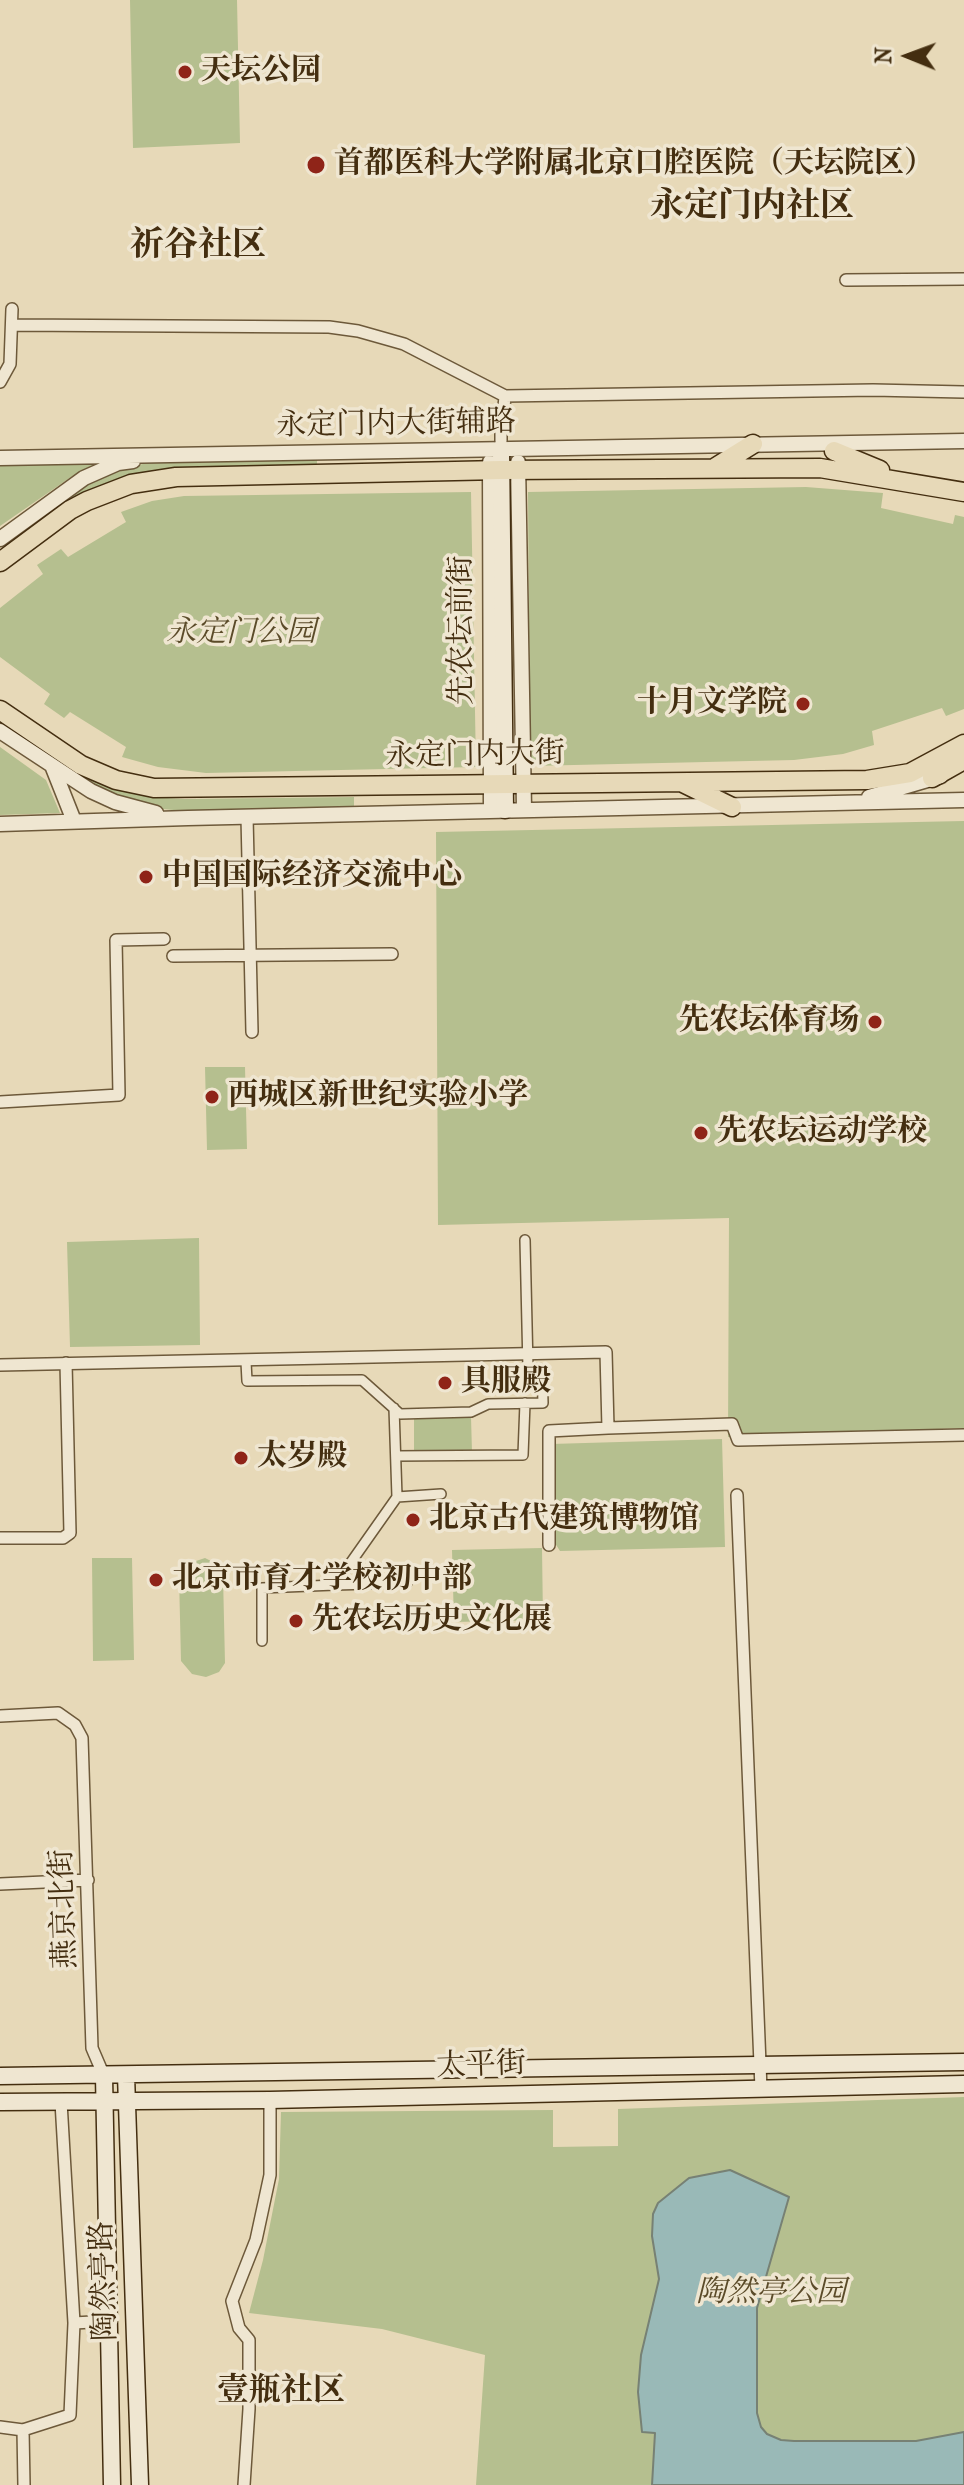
<!DOCTYPE html>
<html>
<head>
<meta charset="utf-8">
<style>
  body { margin:0 }
  #map { position:relative; width:964px; height:2485px; overflow:hidden; background:#e7d9b8; font-family:"IM FELL French Canon",serif }
  canvas { display:block }
  .north { position:absolute; left:868px; top:16px; width:80px; height:80px; -webkit-text-stroke:6px #efe6d1; paint-order:stroke; rotate:271deg; font-size:22px; font-weight:700; line-height:32px; text-align:center; color:#442e10 }
  .north::after { content:''; display:block; margin:auto; width:28px; height:36px; background:#442e10; clip-path:polygon(50% 0,100% 100%,50% 72%,0 100%) }
</style>
</head>
<body>
<div id="map">
<canvas width="964" height="2485"></canvas>
<div class="north">N</div>
</div>
<script>
const g = document.querySelector('canvas').getContext('2d');
g.lineJoin = 'round';
function fillPath(path, color) { g.fillStyle = color; g.fill(path, 'evenodd'); }
const shape = rows => new Path2D(rows.map(r => 'M' + r).join(''));
function stroke(path, color, width, dash) { g.strokeStyle = color; g.lineWidth = width; g.lineCap = dash ? 'butt' : 'round'; g.setLineDash(dash || []); g.stroke(path); }
function drawText(font, color, halo, rows, align = 'center') {
  g.font = font + ' "IM FELL French Canon","Noto Serif SC",serif'; g.lineWidth = 7; g.setLineDash([]); g.textBaseline = 'middle'; g.strokeStyle = halo; g.fillStyle = color; for (const [text, x, y, turn = 0] of rows) {
    g.save(); g.translate(x, y); g.rotate((+turn || 0) * Math.PI / 180); g.textAlign = isNaN(turn) ? turn : align; if (halo) g.strokeText(text, 0, 0); g.fillText(text, 0, 0); g.restore();
  }
}
fillPath(shape([
  [130,0,237,0,240,143,133,148],
  [317,456,317,466,177,468,151,471,106,483,86,492,38,522,33,522,81,488,128,467,153,462],
  [0,465,95,465,71,477,0,526],
  [806,487,883,493,881,508,953,524,955,515,964,517,964,709,946,716,942,708,872,731,874,745,843,754,794,760,530,766,528,492],
  [471,492,476,767,206,773,158,767,122,757,126,747,70,712,64,718,44,704,50,694,0,657,0,608,43,574,37,565,61,549,68,557,126,522,121,512,152,501,184,496],
  [0,747,46,780,60,813,0,815],
  [44,754,88,776,150,797,185,799,354,797,354,810,193,812,163,809,132,802,91,786],
  [964,821,964,1428,728,1437,729,1218,438,1225,436,832],
  [205,1067,245,1067,247,1149,207,1150],
  [199,1238,200,1345,70,1347,67,1242],
  [471,1417,472,1452,414,1453,414,1419],
  [722,1439,725,1547,560,1551,553,1540,551,1444],
  [542,1548,543,1620,454,1622,452,1550],
  [132,1558,134,1660,93,1661,92,1558],
  [205,1558,215,1563,223,1576,225,1663,219,1672,206,1677,192,1674,181,1661,179,1576,187,1564],
  [964,2097,964,2485,476,2485,485,2355,382,2329,249,2313,263,2260,279,2179,281,2112,553,2110,553,2147,618,2146,618,2109]
]), '#b5bf8f');
const water = shape([
  [730,2170,789,2197,757,2308,757,2413,761,2427,767,2434,781,2440,794,2441,916,2441,964,2432,964,2485,652,2485,655,2433,642,2432,638,2392,641,2355,659,2279,652,2236,653,2214,658,2203,689,2178,730,2170]
]);
fillPath(water, '#99b9b7');
stroke(water, '#778174', 2);
const pedestrian = shape([
  [246,1362,247,1381,362,1380,400,1414,471,1412,488,1404,543,1403,542,1369,528,1368,525,1240],
  [396,1456,523,1455,525,1403],
  [397,1497,441,1494],
  [335,1585,407,1583],
  [262,1641,262,1588,335,1585,397,1497,394,1408]
]);
const minor = shape([
  [846,280,964,279],
  [13,325,329,327,358,331,404,344,505,396,873,390,964,392],
  [0,382,10,364,12,309],
  [501,449,501,411,504,407,505,396],
  [247,817,252,1032],
  [173,956,392,954],
  [0,1102,119,1095,116,940,164,939],
  [0,1365,606,1352,608,1428,732,1424,738,1440,964,1435],
  [737,1495,761,2089],
  [0,1538,63,1538,70,1533,66,1363],
  [549,1545,549,1431,608,1428],
  [0,1716,58,1713,75,1725,82,1738,92,2048,104,2076],
  [0,1884,88,1880],
  [74,2323,110,2321],
  [0,2427,23,2430,70,2415,74,2323,61,2102],
  [23,2430,24,2485],
  [244,2485,249,2409,249,2340,239,2328,232,2301,256,2240,270,2175,270,2100]
]);
const tertiary = shape([
  [0,458,964,441],
  [490,462,491,810],
  [518,462,524,809],
  [0,539,84,478,118,463,133,461],
  [0,731,91,791,115,802,156,813],
  [53,768,74,821],
  [869,797,941,776],
  [0,824,188,818,964,800]
]);
const secondary = shape([
  [501,449,505,810],
  [126,2075,140,2485],
  [0,2076,964,2062],
  [104,2076,112,2485],
  [0,2102,270,2100,964,2084]
]);
const primary = shape([
  [834,451,880,470],
  [716,467,753,444],
  [0,562,70,510,87,501,131,484,176,477,501,470,820,468,964,492],
  [0,710,81,765,116,780,154,788,867,780,910,773,964,744],
  [932,778,964,760],
  [683,783,732,807]
]);
stroke(pedestrian, '#6d593a', 12);
stroke(minor, '#6d593a', 14);
stroke(tertiary, '#6d593a', 17);
stroke(secondary, '#442e10', 19);
stroke(primary, '#442e10', 21);
stroke(pedestrian, '#efe6d1', 9);
stroke(minor, '#efe6d1', 11);
stroke(tertiary, '#efe6d1', 14);
stroke(secondary, '#efe6d1', 16);
stroke(primary, '#e7d9b8', 18);
for (const [x, y, r, color] of [
  [185,72,8,"#8f2418"],
  [316,165,10,"#8f2418"],
  [803,704,8,"#8f2418"],
  [146,877,8,"#8f2418"],
  [875,1022,8,"#8f2418"],
  [212,1097,8,"#8f2418"],
  [701,1133,8,"#8f2418"],
  [445,1383,8,"#8f2418"],
  [241,1458,8,"#8f2418"],
  [413,1520,8,"#8f2418"],
  [156,1580,8,"#8f2418"],
  [296,1621,8,"#8f2418"]
]) { const dot = new Path2D(); dot.arc(x, y, r, 0, 2 * Math.PI); g.fillStyle = color; g.fill(dot); stroke(dot, '#efe6d1', 3); }
drawText('bold 30px', '#442e10', '#efe6d1', [
  ["天坛公园",201,72],
  ["首都医科大学附属北京口腔医院（天坛院区）",334,165],
  ["十月文学院",787,704,"right"],
  ["中国国际经济交流中心",162,877],
  ["先农坛体育场",859,1022,"right"],
  ["西城区新世纪实验小学",228,1097],
  ["先农坛运动学校",717,1133],
  ["具服殿",461,1383],
  ["太岁殿",257,1458],
  ["北京古代建筑博物馆",429,1520],
  ["北京市育才学校初中部",172,1580],
  ["先农坛历史文化展",312,1621]
], 'left');
drawText('30px', '#442e10', '#efe6d1', [
  ["永定门内大街辅路",396,425,-1],
  ["先农坛前街",463,630,-90],
  ["永定门内大街",475,756,-1],
  ["燕京北街",65,1909,-92],
  ["太平街",481,2066,-2],
  ["陶然亭路",105,2281,-92]
]);
drawText('italic 30px', '#5b4b29', '#efe6d1', [
  ["永定门公园",241,634],
  ["陶然亭公园",771,2294]
]);
drawText('bold 32px', '#442e10', '#efe6d1', [
  ["壹瓶社区",281,2392]
]);
drawText('bold 34px', '#442e10', '#efe6d1', [
  ["永定门内社区",752,208],
  ["祈谷社区",198,247]
]);
</script>
</body>
</html>
